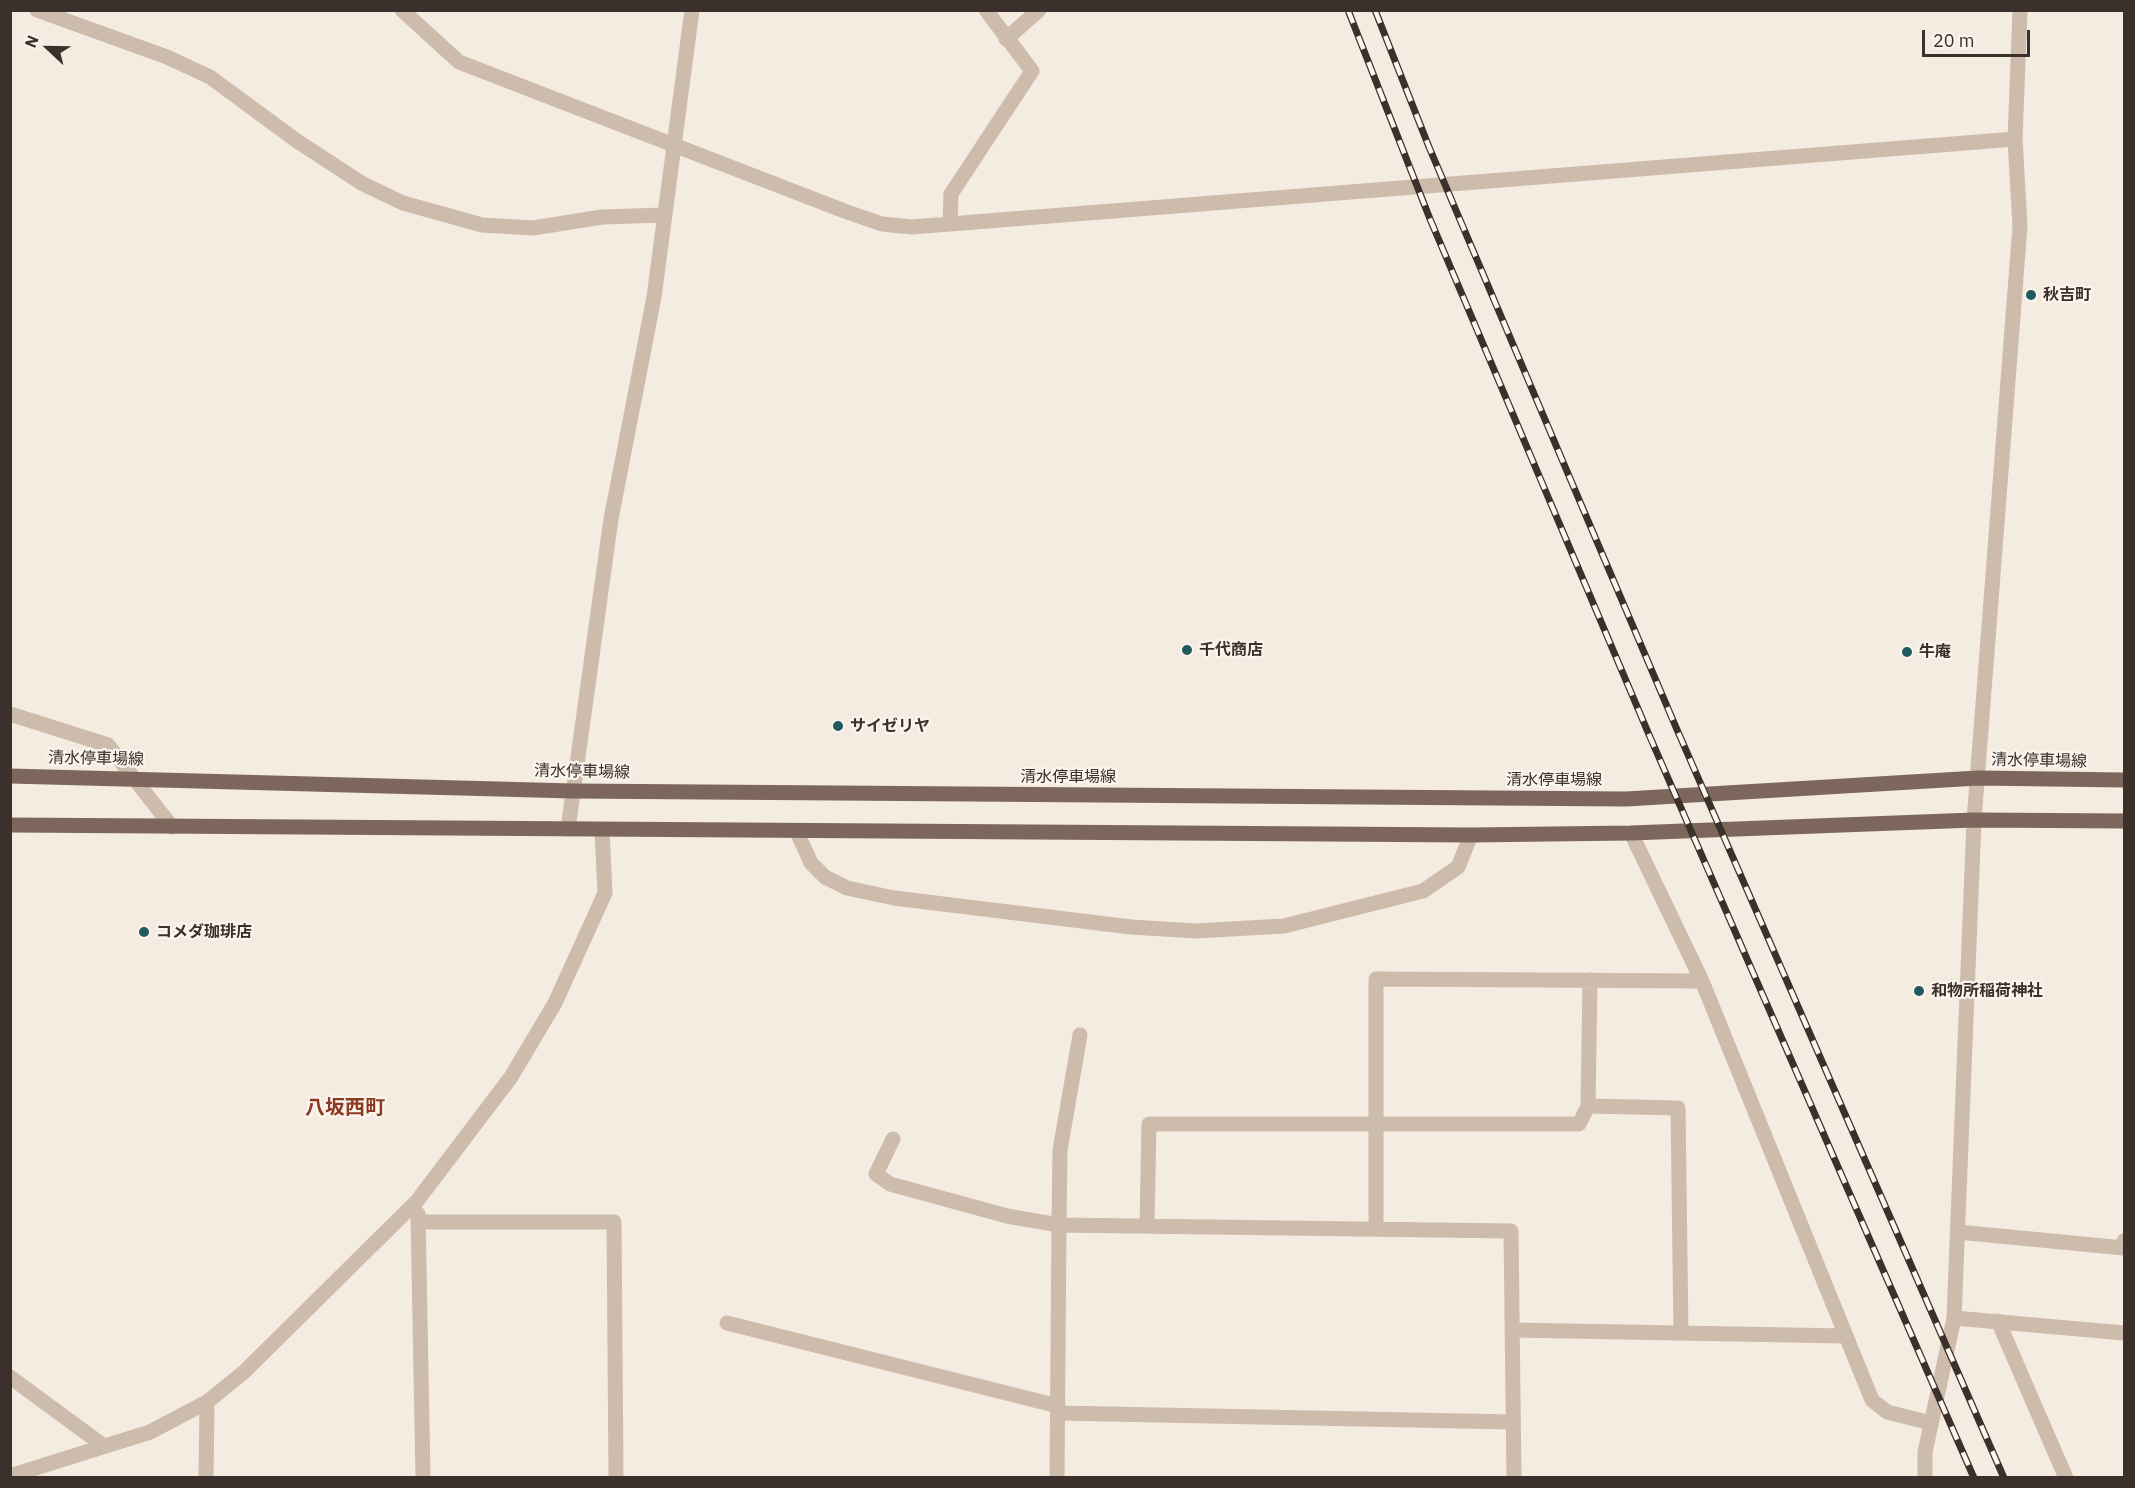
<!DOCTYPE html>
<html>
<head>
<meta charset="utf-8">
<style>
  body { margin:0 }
  #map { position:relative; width:2135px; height:1488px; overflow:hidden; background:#f4ebe1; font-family:"IBM Plex Sans",sans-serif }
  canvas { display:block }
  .frame { position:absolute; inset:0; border:12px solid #3b302b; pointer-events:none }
  .north { position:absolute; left:18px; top:18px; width:60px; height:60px; -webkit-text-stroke:4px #fbf5ee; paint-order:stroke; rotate:292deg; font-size:16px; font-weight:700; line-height:24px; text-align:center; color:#3b302b }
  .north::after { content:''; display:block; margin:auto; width:21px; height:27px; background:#3b302b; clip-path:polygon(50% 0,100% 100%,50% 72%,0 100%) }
  .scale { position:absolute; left:1922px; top:30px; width:108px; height:27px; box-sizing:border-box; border:3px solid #3b302b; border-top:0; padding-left:8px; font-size:18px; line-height:21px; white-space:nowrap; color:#3b302b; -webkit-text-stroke:4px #fbf5ee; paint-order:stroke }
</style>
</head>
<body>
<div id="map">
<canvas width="2135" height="1488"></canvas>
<div class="frame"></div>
<div class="north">N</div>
<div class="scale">20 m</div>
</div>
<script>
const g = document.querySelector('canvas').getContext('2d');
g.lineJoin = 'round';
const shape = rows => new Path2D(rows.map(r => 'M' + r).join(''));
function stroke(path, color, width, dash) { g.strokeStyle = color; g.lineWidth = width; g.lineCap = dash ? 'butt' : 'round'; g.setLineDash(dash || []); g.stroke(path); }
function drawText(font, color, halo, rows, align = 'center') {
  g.font = font + ' "IBM Plex Sans","Noto Sans JP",sans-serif'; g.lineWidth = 4.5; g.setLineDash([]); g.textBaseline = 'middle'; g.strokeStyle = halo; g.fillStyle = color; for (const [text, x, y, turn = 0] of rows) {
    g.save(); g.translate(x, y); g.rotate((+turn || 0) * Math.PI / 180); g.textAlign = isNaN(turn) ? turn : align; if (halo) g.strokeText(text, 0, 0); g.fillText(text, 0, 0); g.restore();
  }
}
stroke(shape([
  [37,10,167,57,210,77,297,141,363,184,403,203,482,225,533,228,602,217,664,215],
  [402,10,459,62,847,212,882,224,912,227,2015,139],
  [1006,39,1039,10],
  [950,224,951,194,1032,71,986,10],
  [10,714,108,745,172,827],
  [568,829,611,519,654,297,692,10],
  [797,832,811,863,825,877,847,888,894,898,1131,927,1196,931,1284,926,1423,891,1458,867,1471,835],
  [1631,833,1702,981,1872,1400,1887,1412,1931,1423],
  [1590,980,1588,1106,1678,1108,1681,1333],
  [893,1139,876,1174,890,1184,1007,1216,1059,1225,1060,1150,1080,1035],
  [418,1214,423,1478],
  [418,1222,614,1222,616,1478],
  [1147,1226,1149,1124,1579,1124,1588,1106],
  [1376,1229,1376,979,1702,981],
  [1958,1232,2124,1248,2124,1241],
  [1954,1318,2124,1333],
  [1998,1321,2066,1478],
  [727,1323,1058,1406],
  [1512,1330,1846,1336],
  [10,1377,104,1446],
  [1058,1413,1513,1422],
  [10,1476,150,1432,207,1402,244,1372,417,1201,511,1077,555,1003,605,893,602,830],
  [206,1478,207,1402],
  [1057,1478,1059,1225,1511,1231,1514,1478],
  [1925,1478,1925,1452,1954,1318,1974,820,2020,226,2015,139,2020,10]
]), '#cdbbac', 15);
stroke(shape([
  [10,776,573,791,1626,799,1978,778,2124,780],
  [10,825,1471,835,1631,833,1974,820,2124,821]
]), '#7d675c', 15);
const rail = shape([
  [1348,10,1430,219,1650,737,1974,1478],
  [1375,10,1429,147,1675,725,2004,1478]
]);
stroke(rail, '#3b302b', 7);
stroke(rail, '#fbf5ee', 4.5, [14]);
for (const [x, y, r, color] of [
  [2031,295,6,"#1f5a5e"],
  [1187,650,6,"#1f5a5e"],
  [1907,652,6,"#1f5a5e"],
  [838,726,6,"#1f5a5e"],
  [144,932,6,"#1f5a5e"],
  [1919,991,6,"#1f5a5e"]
]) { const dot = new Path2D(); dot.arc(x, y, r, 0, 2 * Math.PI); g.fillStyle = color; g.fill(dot); stroke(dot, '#fbf5ee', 2); }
drawText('bold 16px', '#3b302b', '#fbf5ee', [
  ["秋吉町",2043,295],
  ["千代商店",1199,650],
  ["牛庵",1919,652],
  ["サイゼリヤ",850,726],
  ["コメダ珈琲店",156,932],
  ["和物所稲荷神社",1931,991]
], 'left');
drawText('16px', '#3b302b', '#fbf5ee', [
  ["清水停車場線",96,759,1],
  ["清水停車場線",2039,761,1],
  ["清水停車場線",582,772,1],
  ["清水停車場線",1068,777],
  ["清水停車場線",1554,780]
]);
drawText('bold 20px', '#8c3b22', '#fbf5ee', [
  ["八坂西町",345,1108]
]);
</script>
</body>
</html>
